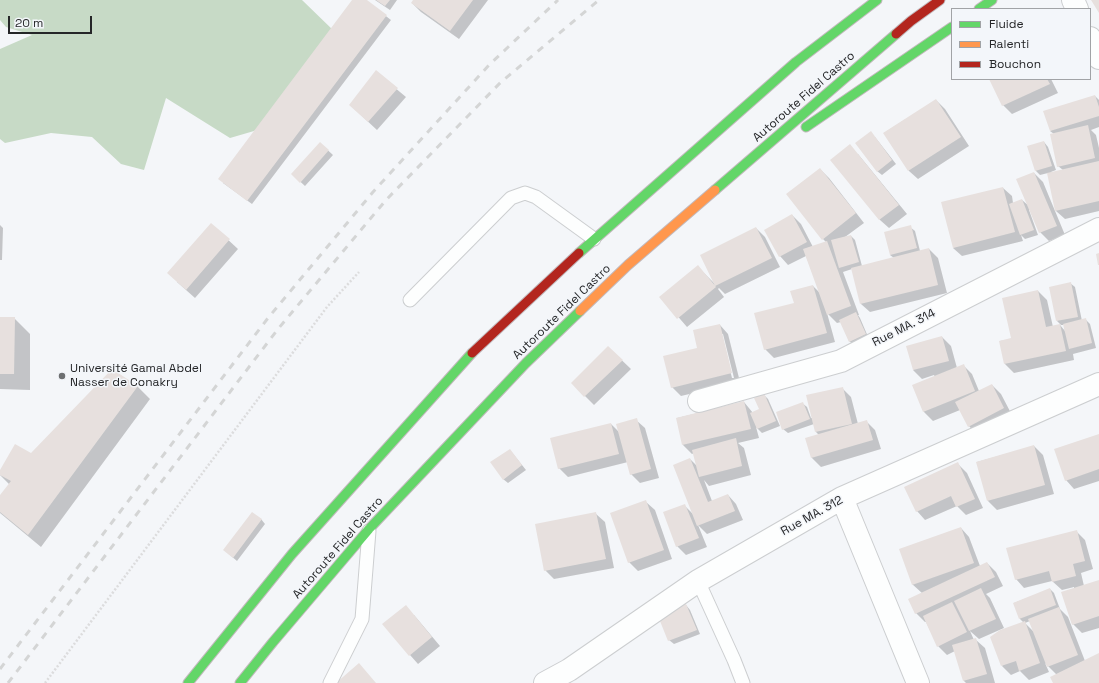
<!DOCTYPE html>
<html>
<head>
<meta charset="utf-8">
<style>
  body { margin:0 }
  #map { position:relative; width:1099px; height:683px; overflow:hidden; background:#f4f6f9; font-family:"Space Grotesk",sans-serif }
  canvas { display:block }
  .legend { position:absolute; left:951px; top:8px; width:140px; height:72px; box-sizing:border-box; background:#f3f6fa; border:1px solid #a1a3a6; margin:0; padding:5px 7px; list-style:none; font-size:12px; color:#252628 }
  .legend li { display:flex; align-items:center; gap:8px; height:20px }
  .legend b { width:20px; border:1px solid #a1a3a6 }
  .scale { position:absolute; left:8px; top:16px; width:84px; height:18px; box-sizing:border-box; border:2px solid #252628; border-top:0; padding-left:5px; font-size:12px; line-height:14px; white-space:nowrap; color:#252628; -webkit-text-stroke:3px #f3f6fa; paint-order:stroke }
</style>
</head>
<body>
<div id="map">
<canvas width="1099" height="683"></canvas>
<ul class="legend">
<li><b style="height:5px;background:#63d668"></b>Fluide</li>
<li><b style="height:5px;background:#ff974d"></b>Ralenti</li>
<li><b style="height:5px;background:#b3261e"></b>Bouchon</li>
</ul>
<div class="scale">20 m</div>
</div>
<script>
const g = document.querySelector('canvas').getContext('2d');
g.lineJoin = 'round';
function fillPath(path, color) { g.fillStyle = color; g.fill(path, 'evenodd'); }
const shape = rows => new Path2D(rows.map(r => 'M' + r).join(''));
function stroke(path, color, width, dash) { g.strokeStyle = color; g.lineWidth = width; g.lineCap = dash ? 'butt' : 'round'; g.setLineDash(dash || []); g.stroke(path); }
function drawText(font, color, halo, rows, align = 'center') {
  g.font = font + ' "Space Grotesk",sans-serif'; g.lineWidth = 3; g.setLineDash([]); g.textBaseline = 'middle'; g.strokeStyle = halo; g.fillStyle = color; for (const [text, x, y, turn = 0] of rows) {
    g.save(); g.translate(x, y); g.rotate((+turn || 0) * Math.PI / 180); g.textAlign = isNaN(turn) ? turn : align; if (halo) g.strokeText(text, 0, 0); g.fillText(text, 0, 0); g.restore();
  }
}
fillPath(shape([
  [0,0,302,0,334,31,278,124,230,138,166,98,144,170,121,164,92,137,51,133,5,143,0,139,0,49,32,35,6,27,0,20]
]), '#c7dac6');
fillPath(shape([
  [354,0,365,0,391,20,252,204,223,183],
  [375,0,397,0,390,10],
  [415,0,488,0,459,39,421,12,412,3],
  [376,72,406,97,377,130,350,105],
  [990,79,1051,79,1058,93,1012,114,1003,105],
  [1095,96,1099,100,1099,127,1091,130,1096,135,1099,148,1099,211,1065,219,1056,211,1048,173,1040,175,1036,171,1029,147,1044,142,1048,147,1056,170,1051,172,1051,173,1063,170,1058,166,1054,134,1050,131],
  [936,100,945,109,969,146,918,179,909,171,884,133],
  [875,137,896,164,882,175,877,171],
  [320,143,333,155,305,186,292,174],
  [858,154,907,214,889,228,880,220,832,160],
  [820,169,829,178,864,223,845,237,851,236,855,240,862,266,894,258,890,255,910,227,915,231,920,251,929,249,938,258,947,293,870,312,861,304,852,269,843,272,859,315,858,315,860,318,869,339,854,345,849,341,841,322,837,323,827,313,835,342,774,358,765,349,795,303,813,286,820,293,806,256,788,265,780,256,792,215,801,224,813,247,826,242,823,239],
  [1034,173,1043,182,1065,235,1049,241,1040,232,1030,210,1029,210,1038,235,1025,239,1021,235,1023,241,962,256,953,248,1003,188,1012,196,1013,203,1022,200,1029,206],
  [211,224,238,249,195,298,177,282],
  [0,225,3,228,2,260,0,260],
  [756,228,765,237,780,267,725,294,719,288,718,289,724,297,687,327,661,297,698,267,716,285,702,255],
  [1070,283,1075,287,1082,321,1086,320,1090,324,1096,348,1073,354,1074,360,1014,373,1005,364,1000,341,1012,339,1038,291,1047,300,1053,327,1061,325,1057,321],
  [1060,325,1064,325,1065,331],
  [0,318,14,318,30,334,30,390,0,389],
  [720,325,728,334,740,382,681,396,672,387,698,348],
  [721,334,723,334,734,378,732,378],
  [942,337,951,346,957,368,963,365,972,374,979,391,992,385,1001,394,1013,417,977,435,969,426,960,410,933,421,924,412,913,386,935,377,934,375,922,379,913,370],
  [608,347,631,369,594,405,572,383],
  [137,386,150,399,41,547,0,513,0,497,10,485,0,475,0,472,32,454],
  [842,388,851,397,858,424,866,421,875,430,881,449,821,467,812,458,806,439,819,435,816,432,814,424,788,433,783,429,802,403,807,407,811,418,812,418],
  [764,395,768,399,780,426,762,433,756,427,759,438,738,443,744,448,751,475,709,486,704,480,712,501,728,495,736,504,743,520,707,534,698,525,707,547,686,555,677,546,684,505,694,515,690,459,698,467,694,453,692,454,683,445,677,418,744,402,753,413,760,410],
  [636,420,645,428,659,478,640,483,631,474,628,462,568,477,559,468,611,424,619,432],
  [1099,435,1099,481,1074,489,1066,480],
  [1034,446,1043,455,1054,494,997,510,988,501,977,462],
  [510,450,526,470,508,483,503,479],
  [958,464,967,473,983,508,966,515,957,506,925,520,917,511],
  [646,502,655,510,672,559,638,571,629,562],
  [596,514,605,522,614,568,554,579,545,570],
  [261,519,265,524,237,561,224,550],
  [961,528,969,537,980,566,987,563,996,572,1003,586,986,594,990,598,1004,628,979,639,970,631,974,640,976,640,985,648,995,683,966,683,964,681,955,651,947,655,938,646,926,622,925,622,916,613,922,593,912,584],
  [1076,531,1085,540,1093,569,1081,573,1084,586,1099,581,1099,628,1082,633,1073,624,1074,587,1062,590,1052,581,1024,588,1016,579],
  [1050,589,1054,593,1060,609,1068,617,1085,661,1099,654,1099,683,1055,683,1057,675,1045,663,1049,672,1029,680,1020,671,1011,675,1002,666,1024,623,1020,619,1014,603],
  [1030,621,1034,632,1025,623],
  [686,605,690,610,700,634,674,644,669,640],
  [414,615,440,646,418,664,410,655]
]), '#0003');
fillPath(shape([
  [352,0,367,0,387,15,247,201,218,179],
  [376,0,390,0,385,6],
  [413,0,473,0,450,31,411,3],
  [1091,0,1099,0,1099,13],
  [376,70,398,88,368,122,349,105],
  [989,79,1047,79,1050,84,1002,106],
  [1095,95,1099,107,1099,116,1050,131,1043,111],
  [936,99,961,137,908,171,883,133],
  [1088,125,1095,158,1057,167,1050,134],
  [871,131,892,160,877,172,855,143],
  [1044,141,1052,166,1035,171,1027,146],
  [320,142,329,150,300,183,291,174],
  [850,144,899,205,879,220,830,160],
  [1099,161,1099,201,1055,211,1047,173],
  [820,168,856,213,822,240,786,194],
  [1034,172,1057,226,1039,233,1016,179],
  [1003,187,1015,232,953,248,941,202],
  [1022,199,1034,230,1020,235,1009,204],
  [792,214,807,242,779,257,764,230],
  [211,223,230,239,186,290,167,273],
  [911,225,917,248,890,255,884,232],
  [756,227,772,258,715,286,700,255],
  [851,235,859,262,839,268,831,240],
  [827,241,851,306,827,315,803,249],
  [929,248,938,285,860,304,851,268],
  [1099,253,1099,265,1098,265,1096,254],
  [698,265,716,287,677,319,659,297],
  [1071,282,1078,317,1056,321,1049,287],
  [813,285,827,333,764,350,754,313,794,303,790,291],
  [1038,290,1046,327,1060,324,1066,351,1004,364,999,341,1011,338,1002,298],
  [856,312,866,334,849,342,839,320],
  [0,317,15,317,14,374,0,374],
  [1086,318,1092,343,1069,349,1063,324],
  [720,324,732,373,671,388,663,356,697,348,693,330],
  [942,336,949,361,913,370,906,346],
  [608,346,623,360,584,397,571,383],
  [964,364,975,391,923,412,912,385],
  [112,369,138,386,28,535,0,512,0,495,11,481,0,475,0,470,15,444,31,453],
  [992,384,1004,408,968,427,955,402],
  [843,387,852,424,815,432,806,395],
  [764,393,776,421,757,429,750,413,759,409,754,398],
  [744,401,751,429,682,445,676,418],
  [803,402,810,419,782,430,776,412],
  [637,418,651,469,630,475,616,424],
  [867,420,873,440,811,458,805,438],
  [611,423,619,454,558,469,550,438],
  [1099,434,1099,469,1065,481,1054,449],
  [736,438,742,466,699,477,692,450],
  [1034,445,1045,485,987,501,976,462],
  [510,449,522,465,503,480,490,462],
  [690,458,708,502,728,494,735,511,697,526,673,465],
  [958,462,975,499,956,507,951,496,916,512,904,487],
  [646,500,664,550,628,563,610,513],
  [685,504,699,538,676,547,663,512],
  [252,512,262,519,233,558,223,550],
  [596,512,606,559,544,571,535,524],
  [961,527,974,563,912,585,899,549],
  [1077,530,1085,561,1073,564,1076,576,1052,582,1049,571,1015,580,1006,548],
  [987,562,995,577,915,614,908,599],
  [1099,580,1099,616,1072,625,1061,592],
  [981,588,996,619,969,631,954,601],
  [1050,588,1056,605,1019,619,1013,603],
  [952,602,967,632,937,647,923,616],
  [686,604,697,630,668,641,658,616],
  [406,605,432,637,409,656,382,624],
  [1059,607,1078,655,1047,667,1028,619],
  [1025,621,1040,663,1019,671,1016,661,1001,666,990,637,1000,630],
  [976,638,987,674,963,681,952,645],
  [1099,653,1099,683,1053,683,1050,677],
  [359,663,376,683,336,683]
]), '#e7e0de');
const lane = shape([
  [410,300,511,198,525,193,536,197,594,239],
  [698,581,734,660,743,683],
  [330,683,362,619,369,531]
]);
const street = shape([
  [1073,0,1077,9],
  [1090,38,1099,58],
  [699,401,841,361,1099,229],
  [842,498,918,683],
  [545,683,569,670,698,581,842,498,1099,384]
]);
const fast = shape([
  [979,9,992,0],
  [806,127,952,27],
  [715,190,896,34],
  [579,253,796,62,877,0],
  [188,683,292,554,472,353],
  [240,683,273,642,369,529,526,363,580,311]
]);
const slow = shape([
  [580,311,628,265,715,190]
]);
const jam = shape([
  [896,34,911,21,940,0],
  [472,353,579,253]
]);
stroke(lane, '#ccced0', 15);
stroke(street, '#ccced0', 24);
stroke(fast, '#c2b9bc', 11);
stroke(slow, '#c2b9bc', 11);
stroke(jam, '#c2b9bc', 11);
stroke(shape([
  [45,683,327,307,359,272]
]), '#dcdcdd', 2.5, [2, 2]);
stroke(lane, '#fdfefe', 13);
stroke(street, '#fdfefe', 22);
stroke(fast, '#63d668', 9);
stroke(slow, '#ff974d', 9);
stroke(jam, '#b3261e', 9);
stroke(shape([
  [0,669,268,318,373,192,489,65,558,0],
  [8,683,278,329,386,200,501,82,599,0]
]), '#d4d5d5', 3, [7, 7]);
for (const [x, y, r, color] of [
  [62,376,4,"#6d6f71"]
]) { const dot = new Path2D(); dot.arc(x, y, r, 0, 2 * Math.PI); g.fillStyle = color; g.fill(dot); stroke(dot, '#f3f6fa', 1.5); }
drawText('12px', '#252628', '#f3f6fa', [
  ["Autoroute Fidel Castro",804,97,-41],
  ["Autoroute Fidel Castro",562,312,-44],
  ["Rue MA. 314",904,328,-27],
  ["Rue MA. 312",812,516,-29],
  ["Autoroute Fidel Castro",338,548,-49]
]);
drawText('12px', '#252628', '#f3f6fa', [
  ["Université Gamal Abdel",70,369],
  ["Nasser de Conakry",70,383]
], 'left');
</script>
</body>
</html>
